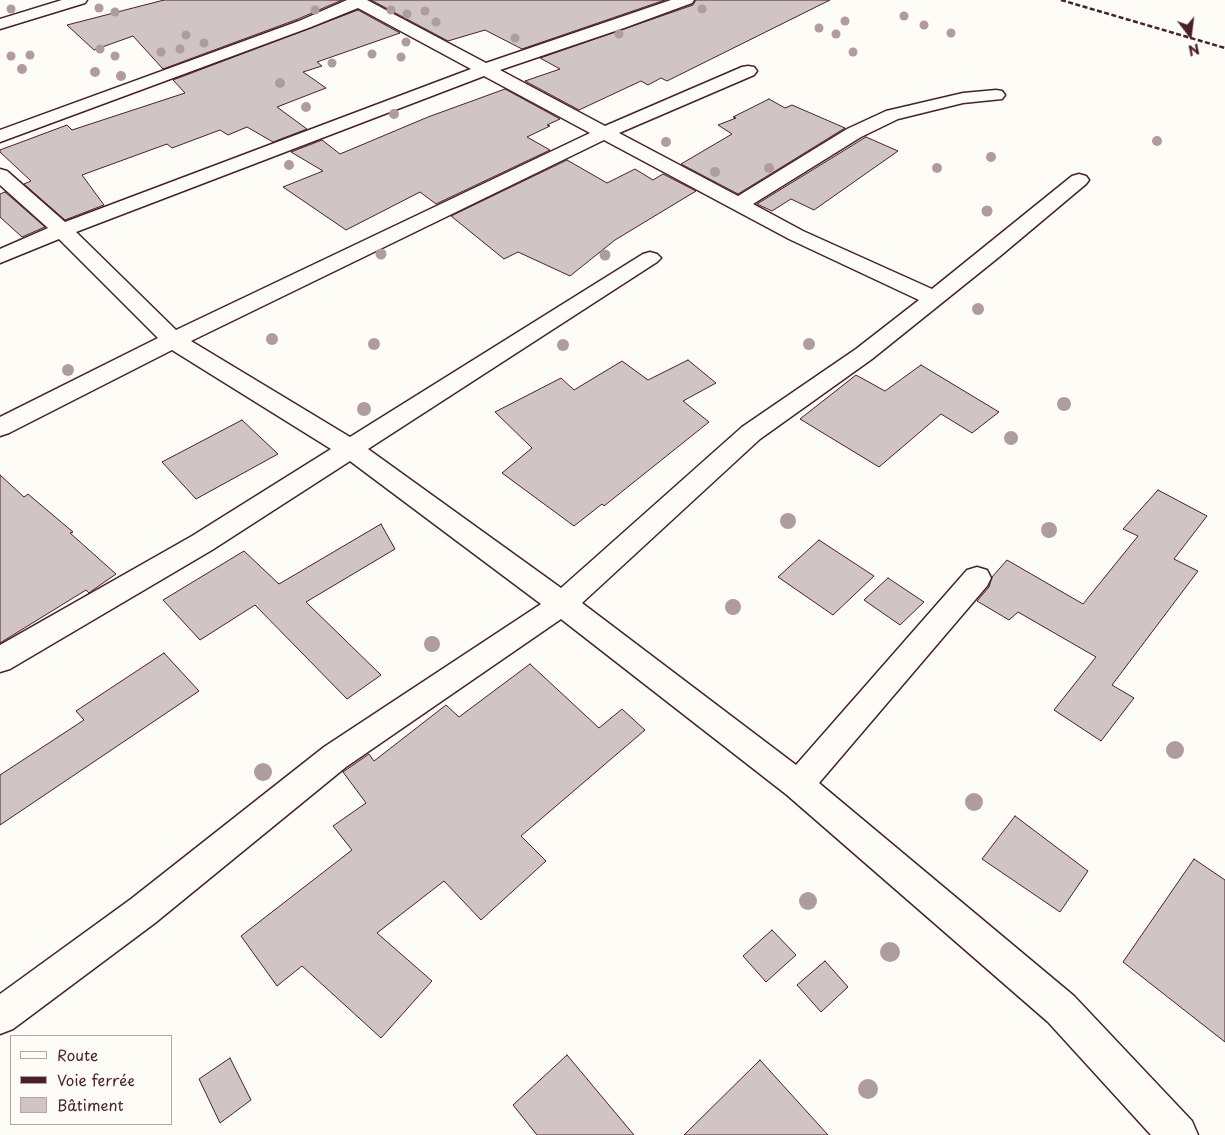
<!DOCTYPE html>
<html>
<head>
<meta charset="utf-8">
<style>
  body { margin:0 }
  #map { position:relative; width:1225px; height:1135px; overflow:hidden; background:#fdfcf7; font-family:"Playpen Sans",sans-serif }
  canvas { display:block }
  .legend { position:absolute; left:10px; top:1035px; width:162px; height:90px; box-sizing:border-box; background:#fdfcf7; border:1px solid #b5a4a5; margin:0; padding:6px 9px; list-style:none; font-size:15px; color:#4a1f2b }
  .legend li { display:flex; align-items:center; gap:10px; height:25px }
  .legend b { width:25px; border:1px solid #b5a4a5 }
  .north { position:absolute; left:1165px; top:10px; width:50px; height:50px; -webkit-text-stroke:4px #fdfcf7; paint-order:stroke; rotate:165deg; font-size:14px; font-weight:700; line-height:20px; text-align:center; color:#4a1f2b }
  .north::after { content:''; display:block; margin:auto; width:18px; height:22px; background:#4a1f2b; clip-path:polygon(50% 0,100% 100%,50% 72%,0 100%) }
</style>
</head>
<body>
<div id="map">
<canvas width="1225" height="1135"></canvas>
<ul class="legend">
<li><b style="height:6px;background:#fdfcf7"></b>Route</li>
<li><b style="height:6px;background:#4a1f2b"></b>Voie ferrée</li>
<li><b style="height:14px;background:#d0c5c4"></b>Bâtiment</li>
</ul>
<div class="north">N</div>
</div>
<script>
const g = document.querySelector('canvas').getContext('2d');
g.lineJoin = 'round';
function fillPath(path, color) { g.fillStyle = color; g.fill(path, 'evenodd'); }
const shape = rows => new Path2D(rows.map(r => 'M' + r).join(''));
function stroke(path, color, width, dash) { g.strokeStyle = color; g.lineWidth = width; g.lineCap = dash ? 'butt' : 'round'; g.setLineDash(dash || []); g.stroke(path); }
const building = shape([
  [164,0,342,0,298,19,163,69,133,36,94,50,67,25,164,0],
  [371,0,665,0,522,49,485,30,448,41,371,0],
  [696,0,830,0,667,81,661,78,648,85,641,81,579,110,525,81,560,69,540,58,693,5,696,0],
  [358,10,400,33,317,62,322,66,303,72,326,88,277,107,307,129,273,142,247,127,228,135,220,130,172,148,167,144,82,175,104,205,65,220,24,184,31,181,0,152,0,150,67,125,72,130,185,93,173,80,358,10],
  [505,89,560,119,547,125,550,126,527,137,550,150,436,204,420,192,346,230,283,187,323,171,291,152,322,140,340,154,428,117,505,89],
  [769,99,785,108,792,105,845,128,738,194,681,164,732,134,718,125,736,118,733,117,769,99],
  [866,137,898,151,814,210,791,199,772,211,757,204,866,137],
  [567,160,607,183,635,169,653,180,663,174,696,191,615,240,570,276,518,252,504,259,451,216,567,160],
  [5,192,45,227,22,237,0,217,0,194,5,192],
  [688,360,716,383,683,401,709,422,604,506,602,504,574,526,502,473,532,448,495,412,561,378,574,390,622,361,648,380,688,360],
  [921,365,999,412,972,433,941,414,879,467,800,419,856,375,885,391,921,365],
  [242,420,278,454,196,499,162,462,242,420],
  [0,475,24,497,28,494,73,532,70,533,116,574,93,590,89,593,86,590,0,643,0,475],
  [1158,490,1207,516,1174,559,1198,571,1112,685,1134,698,1101,741,1054,710,1096,657,1018,612,1009,620,977,601,989,587,992,577,1007,560,1083,604,1138,536,1123,529,1158,490],
  [381,524,395,549,306,602,381,675,347,699,255,605,200,640,163,600,244,551,279,584,381,524],
  [819,540,874,576,833,615,778,577,819,540],
  [888,578,924,602,900,625,864,600,888,578],
  [164,653,199,691,0,825,0,775,84,720,76,711,164,653],
  [530,664,599,728,622,709,645,730,521,836,546,861,481,920,444,881,377,933,432,981,381,1038,302,966,277,986,241,936,352,850,333,826,366,803,343,772,369,754,374,761,446,705,459,717,530,664],
  [1015,816,1088,871,1060,912,982,859,1015,816],
  [1194,859,1225,880,1225,1042,1123,962,1194,859],
  [772,930,796,955,766,982,743,956,772,930],
  [825,961,848,987,821,1012,797,985,825,961],
  [567,1055,634,1135,537,1135,513,1105,567,1055],
  [230,1058,251,1100,220,1123,199,1079,230,1058],
  [760,1060,828,1135,684,1135,760,1060]
]);
fillPath(building, '#d0c5c4');
stroke(building, '#4a1f2b', 1);
const street = shape([
  [62,0,87,0,85,3,0,29,0,19,62,0],
  [347,0,367,0,486,63,671,0,694,0,692,3,624,28,500,70,605,126,742,67,748,66,754,67,757,71,754,75,619,133,738,196,847,129,886,111,963,93,996,90,1002,91,1005,95,1002,99,963,103,898,119,861,137,753,204,803,231,932,289,1072,176,1079,174,1086,176,1089,180,1086,184,999,257,872,359,760,439,582,603,796,765,967,570,977,567,987,570,991,578,987,586,819,783,1074,996,1192,1121,1198,1135,1151,1135,1048,1022,787,795,561,619,346,767,155,923,13,1029,0,1034,0,994,131,899,324,747,541,604,350,461,212,550,10,669,0,672,0,645,192,536,331,449,172,350,9,433,0,436,0,417,158,338,59,239,0,263,0,249,48,228,0,185,0,169,7,171,65,222,471,69,358,8,311,27,0,142,0,130,299,21,347,0],
  [484,76,590,133,176,330,76,232,484,76],
  [604,140,789,239,919,300,856,349,742,427,561,588,368,449,657,262,661,258,657,254,650,252,643,254,350,437,191,341,604,140]
]);
stroke(street, '#4a1f2b', 3);
fillPath(street, '#fdfcf7');
stroke(shape([
  [1061,0,1225,48]
]), '#4a1f2b', 2.5, [5, 2.5]);
g.fillStyle = '#af9c9f';
for (const [x, y, r] of [
  [99,8,4.5],
  [11,9,4.5],
  [702,9,4.5],
  [315,10,4.5],
  [391,10,4.5],
  [425,11,4.5],
  [115,12,4.5],
  [407,14,4.5],
  [904,16,4.5],
  [845,21,4.5],
  [436,22,4.5],
  [924,25,4.5],
  [819,28,4.5],
  [951,33,4.5],
  [619,34,4.5],
  [836,34,4.5],
  [186,35,4.5],
  [515,38,4.5],
  [406,42,4.5],
  [204,43,4.5],
  [100,49,4.5],
  [180,49,4.5],
  [161,52,4.5],
  [853,52,4.5],
  [372,54,4.5],
  [30,55,4.5],
  [11,56,4.5],
  [115,56,4.5],
  [401,57,4.5],
  [332,63,4.5],
  [22,69,5],
  [95,72,5],
  [121,76,5],
  [280,83,5],
  [306,107,5],
  [394,114,5],
  [1157,141,5],
  [666,142,5],
  [991,157,5],
  [289,165,5],
  [769,168,5],
  [937,168,5],
  [715,172,5],
  [987,211,5.5],
  [381,254,5.5],
  [605,255,5.5],
  [978,309,6],
  [272,339,6],
  [374,344,6],
  [809,344,6],
  [563,345,6],
  [68,370,6],
  [1064,404,7],
  [364,409,7],
  [1011,438,7],
  [788,521,8],
  [1049,530,8],
  [733,607,8],
  [432,644,8],
  [1175,750,9],
  [263,772,9],
  [974,802,9],
  [808,901,9],
  [890,952,10],
  [868,1089,10]
]) { g.beginPath(); g.arc(x, y, r, 0, 2 * Math.PI); g.fill(); }
</script>
</body>
</html>
